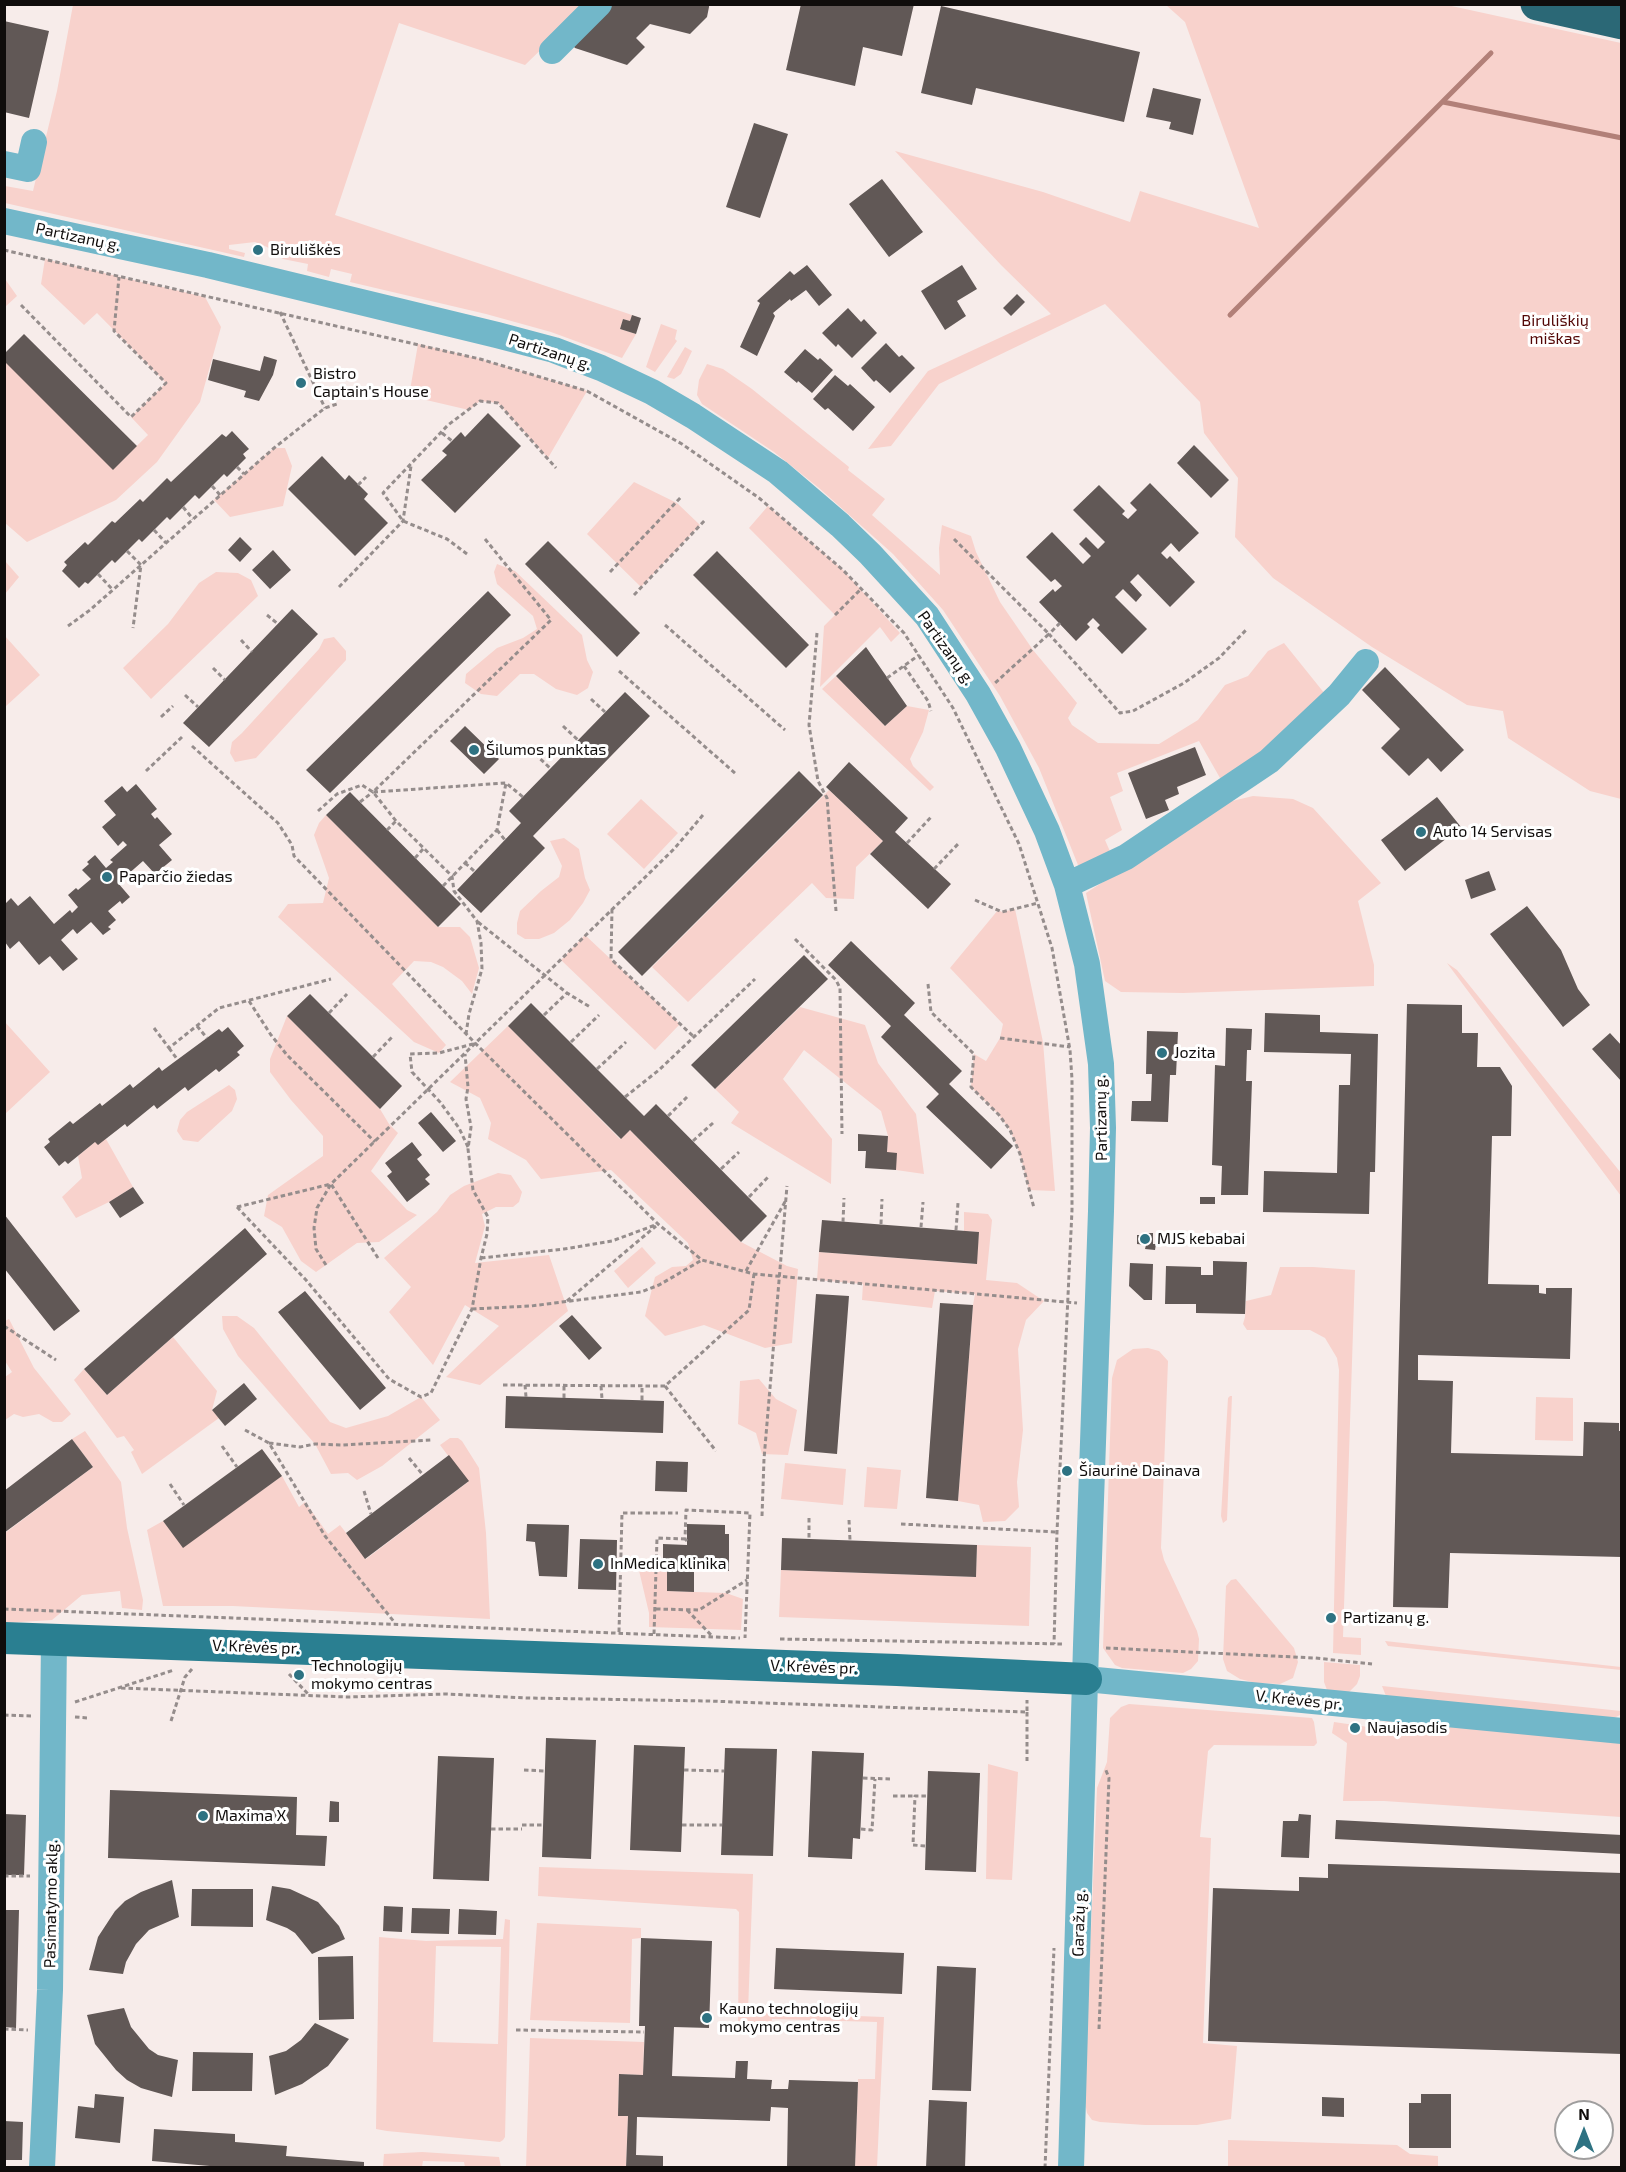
<!DOCTYPE html>
<html>
<head>
<meta charset="utf-8">
<style>
  body { margin:0 }
  #map { position:relative; width:1626px; height:2172px; overflow:hidden; background:#f7ecea; font-family:"Exo 2",sans-serif }
  canvas { display:block }
  .frame { position:absolute; inset:0; border:6px solid #100d0c; pointer-events:none }
  .north { position:absolute; left:1554px; top:2100px; width:60px; height:60px; box-sizing:border-box; background:#fff; border:2px solid #9f9e9e; border-radius:50%; rotate:0deg; font-size:16px; font-weight:700; line-height:24px; text-align:center; color:#100d0c }
  .north::after { content:''; display:block; margin:auto; width:21px; height:27px; background:#2e7282; clip-path:polygon(50% 0,100% 100%,50% 72%,0 100%) }
</style>
</head>
<body>
<div id="map">
<canvas width="1626" height="2172"></canvas>
<div class="frame"></div>
<div class="north">N</div>
</div>
<script>
const g = document.querySelector('canvas').getContext('2d');
g.lineJoin = 'round';
function fillPath(path, color) { g.fillStyle = color; g.fill(path, 'evenodd'); }
const shape = rows => new Path2D(rows.map(r => 'M' + r).join(''));
function stroke(path, color, width, dash) { g.strokeStyle = color; g.lineWidth = width; g.lineCap = dash ? 'butt' : 'round'; g.setLineDash(dash || []); g.stroke(path); }
function drawText(font, color, halo, rows, align = 'center') {
  g.font = font + ' "Exo 2",sans-serif'; g.lineWidth = 6; g.setLineDash([]); g.textBaseline = 'middle'; g.strokeStyle = halo; g.fillStyle = color; for (const [text, x, y, turn = 0] of rows) {
    g.save(); g.translate(x, y); g.rotate((+turn || 0) * Math.PI / 180); g.textAlign = isNaN(turn) ? turn : align; if (halo) g.strokeText(text, 0, 0); g.fillText(text, 0, 0); g.restore();
  }
}
fillPath(shape([
  [73,5,587,5,525,65,399,23,335,215,632,315,630,321,623,319,620,329,636,334,622,358,551,332,486,314,350,282,352,274,331,269,329,277,307,271,308,264,283,259,267,247,255,242,229,245,229,249,245,253,244,257,5,203,5,186,33,191,57,91],
  [1166,5,1447,5,1621,43,1621,799,1590,791,1508,738,1503,711,1467,705,1372,647,1273,578,1235,537,1238,478,1204,433,1200,402,1105,304,939,384,891,446,868,449,928,371,1051,314,1001,265,895,151,1043,192,1130,222,1140,191,1259,228,1185,22],
  [45,259,205,297,221,327,200,402,157,462,116,500,27,542,5,523,5,361,113,469,148,435,131,417,166,383,97,313,84,325,41,284],
  [5,279,17,296,5,307,4,279],
  [661,324,677,330,675,339,677,341,655,372,646,367],
  [418,344,480,359,587,391,548,458,498,403,480,401,469,410,409,396],
  [685,347,692,351,681,374,674,379,667,377],
  [707,364,723,369,752,389,849,467,848,470,885,499,872,515,940,575,939,548,942,525,971,536,976,552,1000,602,1033,650,1077,703,1068,718,1072,725,1098,743,1159,744,1198,720,1225,685,1248,676,1268,651,1284,643,1325,694,1224,785,1199,741,1117,773,1123,791,1110,797,1122,830,1105,840,1112,856,1091,869,1078,865,1039,768,1000,696,943,610,893,554,819,488,774,452,702,404,697,395,699,380],
  [274,448,285,448,292,466,283,506,230,517,214,500],
  [634,482,677,503,700,525,641,587,587,534],
  [768,506,843,570,900,633,891,642,880,627,820,687,824,626,835,615,749,528],
  [5,561,19,577,5,594],
  [497,564,515,571,582,635,587,660,593,672,588,688,577,695,556,689,534,674,520,674,497,696,481,694,465,683,466,674,497,648,523,638,537,629,533,616,497,584,494,572],
  [216,572,238,573,251,580,258,596,151,699,123,668,168,624,199,583],
  [5,636,40,675,5,707],
  [334,637,346,651,346,660,256,758,235,762,230,753,232,742,242,733,319,649,324,639],
  [836,676,885,726,907,706,929,710,923,732,910,759,913,766,934,787,930,791,822,689],
  [829,790,883,841,856,867,854,899,826,898,812,883,688,1002,652,967],
  [1253,796,1293,799,1313,808,1381,883,1358,901,1374,965,1374,986,1183,993,1121,992,1105,981,1086,893,1224,803],
  [641,799,678,833,644,869,607,834],
  [326,815,438,927,460,927,470,937,479,968,472,994,462,981,443,967,431,962,414,961,392,984,446,1045,439,1053,414,1042,278,917,288,904,323,903,329,878,314,835,319,823],
  [564,838,579,849,585,878,590,890,583,903,570,920,554,933,539,939,525,939,517,934,517,923,520,911,541,891,559,877,562,866,550,841],
  [1015,909,1043,1042,1055,1191,1029,1190,1020,1154,1010,1130,999,1115,971,1087,974,1054,986,1061,1000,1038,1003,1024,950,968,998,910,1002,912],
  [585,935,680,1024,655,1050,561,960],
  [1447,963,1457,970,1621,1173,1621,1196],
  [800,1007,865,1025,878,1063,916,1114,924,1174,896,1170,887,1152,888,1136,881,1111,804,1050,783,1079,832,1139,831,1184,731,1123,739,1112,715,1089],
  [287,1016,380,1109,389,1124,398,1133,371,1171,407,1210,417,1215,379,1242,357,1243,316,1272,301,1261,282,1227,264,1216,268,1195,323,1156,323,1136,291,1100,270,1072,270,1059],
  [4,1021,50,1072,5,1114,4,1114],
  [508,1026,620,1139,630,1130,741,1242,787,1266,798,1269,792,1343,765,1348,704,1325,665,1336,645,1316,655,1277,672,1267,686,1266,693,1260,688,1243,611,1170,541,1179,526,1160,488,1139,491,1123,480,1098,450,1082],
  [229,1085,235,1090,237,1099,232,1111,198,1142,183,1140,177,1131,180,1120,187,1112],
  [106,1139,133,1187,109,1202,76,1218,62,1197,82,1178,78,1156,95,1142],
  [498,1173,511,1175,522,1192,519,1202,513,1207,496,1207,482,1214,485,1226,475,1263,549,1255,568,1311,480,1385,446,1377,499,1326,465,1305,433,1365,389,1312,411,1287,384,1258,437,1212,450,1195,464,1186],
  [964,1212,988,1214,992,1220,986,1280,1017,1283,1044,1301,1026,1320,1018,1349,1023,1430,1017,1482,1019,1507,1005,1521,983,1522,979,1505,958,1501,973,1305,975,1294,935,1291,932,1308,862,1300,863,1284,817,1280,819,1252,976,1264,979,1232,964,1231],
  [642,1247,656,1263,628,1288,614,1271],
  [1280,1267,1313,1267,1355,1270,1343,1637,1361,1638,1361,1655,1333,1653,1339,1370,1337,1358,1325,1338,1310,1330,1247,1330,1243,1324,1245,1317,1246,1301,1271,1295],
  [222,1316,237,1316,254,1328,330,1422,346,1428,388,1416,421,1397,440,1420,382,1466,357,1480,348,1473,331,1474,315,1444,238,1356,223,1329],
  [9,1319,34,1368,71,1414,62,1422,53,1422,39,1414,23,1417,14,1414,5,1420,5,1377,12,1372,5,1361,5,1321],
  [173,1337,217,1391,212,1410,219,1418,142,1474,131,1452,134,1450,124,1436,117,1438,74,1380,84,1369,107,1395],
  [1148,1348,1159,1351,1168,1361,1161,1548,1164,1560,1197,1631,1199,1639,1198,1661,1191,1669,1183,1673,1122,1668,1115,1665,1103,1648,1112,1378,1117,1360,1133,1349],
  [759,1379,776,1399,797,1410,788,1455,762,1454,756,1433,738,1424,740,1381],
  [1230,1396,1232,1396,1227,1520,1223,1523,1221,1516,1228,1398],
  [1536,1397,1573,1398,1573,1441,1535,1440],
  [85,1431,121,1482,127,1528,143,1600,142,1610,122,1608,120,1591,82,1595,52,1620,5,1623,5,1533,93,1467,72,1439],
  [450,1438,458,1438,462,1441,479,1468,486,1533,490,1619,233,1606,163,1606,147,1530,163,1521,183,1547,282,1476,299,1507,305,1502,328,1534,340,1525,366,1559,468,1482,440,1445],
  [785,1463,846,1469,843,1505,781,1499],
  [867,1467,901,1470,897,1509,864,1507],
  [977,1545,1031,1547,1029,1626,779,1617,781,1570,976,1577],
  [639,1560,667,1569,667,1591,726,1593,743,1599,741,1630,649,1627,649,1613,637,1562],
  [1236,1579,1294,1648,1298,1662,1293,1678,1280,1684,1256,1683,1240,1679,1227,1671,1223,1659,1226,1586,1231,1580],
  [1385,1641,1621,1667,1621,1670,1388,1646],
  [1324,1662,1360,1665,1360,1676,1357,1684,1348,1693,1327,1690,1324,1682],
  [1382,1686,1621,1711,1620,1715,1612,1719,1386,1696],
  [1129,1704,1312,1718,1314,1722,1317,1743,1314,1746,1214,1745,1208,1751,1200,1837,1211,1838,1203,2043,1237,2046,1231,2119,1197,2125,1145,2125,1100,2122,1092,2120,1087,2113,1084,2097,1097,1788,1107,1762,1110,1718,1121,1707],
  [1388,1721,1621,1738,1621,1817,1384,1801,1343,1801,1347,1743,1332,1733,1334,1722,1368,1727],
  [988,1764,1018,1772,1012,1880,986,1879],
  [539,1867,753,1874,748,2012,884,2017,877,2167,855,2167,858,2079,875,2079,877,2022,772,2019,771,2033,738,2032,739,1912,736,1909,538,1896],
  [505,1919,510,1920,505,2137,503,2140,500,2142,387,2131,376,2129,379,1937,426,1941,503,1939],
  [436,1946,501,1947,498,2044,433,2042],
  [537,1923,641,1928,641,1938,632,1939,630,2023,530,2020],
  [530,2038,644,2042,643,2075,619,2074,618,2116,628,2116,626,2167,526,2168],
  [1228,2140,1397,2145,1410,2154,1438,2156,1438,2167,1228,2167],
  [422,2152,499,2157,501,2167,465,2167,464,2162,423,2161,422,2167,383,2167,384,2154]
]), '#f8d2cc');
stroke(shape([
  [1443,102,1622,138],
  [1230,315,1491,53]
]), '#b28078', 5);
fillPath(shape([
  [608,4,709,4,709,7,707,17,690,34,650,24,636,38,645,47,627,65,575,48,570,42],
  [801,4,914,4,902,56,863,47,855,86,786,70],
  [941,6,1140,52,1124,122,976,88,972,105,921,93],
  [4,21,49,31,29,118,4,112],
  [1153,88,1201,99,1193,135,1169,129,1171,122,1146,117],
  [754,123,788,134,760,218,726,207],
  [882,179,923,232,889,257,849,204],
  [807,265,832,295,819,306,806,290,791,301,790,299,773,313,775,316,757,356,740,347,760,303,757,301,790,271,794,275],
  [962,265,977,289,957,301,966,316,945,330,921,291],
  [1017,294,1025,302,1011,316,1003,308],
  [848,308,861,322,864,319,877,333,852,358,838,344,836,347,822,333],
  [632,315,641,318,636,334,620,329,623,319,630,321],
  [24,334,137,446,113,470,4,361,4,354],
  [886,343,899,357,902,355,915,368,890,393,876,380,874,382,861,368],
  [805,349,818,360,820,358,833,370,812,393,798,381,797,383,784,372],
  [264,356,277,360,273,375,259,401,244,397,246,391,208,380,213,359,260,371],
  [835,375,848,386,850,384,875,407,853,431,828,408,825,410,813,399],
  [488,413,521,446,455,513,421,480,447,455,442,451,461,432,465,437],
  [232,431,249,449,243,454,246,458,227,477,224,474,199,499,195,495,170,520,167,517,142,542,139,539,115,563,112,560,88,584,85,582,79,588,62,571,67,565,64,562,85,542,88,545,112,521,115,523,140,499,143,502,167,478,171,482,222,434,226,437],
  [1194,445,1229,480,1211,498,1177,463],
  [322,456,345,480,349,475,368,494,364,499,388,523,355,556,288,489],
  [1150,483,1199,533,1179,552,1171,543,1161,553,1167,559,1170,556,1195,582,1170,607,1138,574,1130,582,1142,595,1136,602,1123,589,1115,597,1147,629,1122,654,1097,628,1100,625,1093,618,1087,624,1090,627,1076,641,1039,602,1053,589,1055,592,1062,586,1055,579,1051,582,1026,557,1052,532,1083,564,1091,556,1079,544,1086,537,1098,549,1105,542,1073,510,1099,485,1125,511,1122,514,1128,519,1137,510,1130,503],
  [240,537,252,549,240,562,228,550],
  [548,541,640,633,617,657,525,564],
  [273,550,291,570,270,589,252,570],
  [717,551,809,645,786,668,693,575],
  [488,591,511,615,330,793,306,770],
  [292,609,318,634,209,747,183,723],
  [866,647,907,706,885,726,836,676],
  [1385,667,1464,750,1441,772,1428,758,1409,776,1381,748,1400,729,1362,690],
  [625,692,650,716,533,836,545,848,481,913,457,890,521,823,509,811],
  [465,726,499,759,484,774,450,741],
  [1195,747,1206,775,1177,787,1179,794,1165,800,1169,810,1146,819,1128,773],
  [849,762,908,818,895,832,951,884,928,909,870,854,883,841,826,787],
  [799,771,823,795,642,976,618,952],
  [136,784,157,809,151,814,155,819,157,817,172,834,159,845,172,860,155,874,143,861,118,883,130,897,122,904,120,901,108,911,116,920,108,927,111,929,103,935,91,922,77,934,73,929,61,940,78,959,63,971,50,956,39,965,19,941,10,949,5,942,5,904,11,898,18,906,30,896,54,924,70,910,72,913,78,907,68,895,76,888,78,890,91,879,82,870,89,864,87,862,95,855,106,868,113,862,110,860,127,845,123,841,118,846,102,827,116,815,104,801,122,786,127,792],
  [350,792,461,904,438,927,326,815],
  [1437,797,1461,827,1405,871,1381,840],
  [1489,871,1496,890,1471,899,1465,880],
  [1527,906,1561,950,1578,989,1590,1005,1563,1027,1490,934],
  [851,941,915,1003,904,1015,962,1071,949,1084,1013,1146,991,1169,926,1107,939,1094,881,1037,891,1026,828,965],
  [804,955,828,979,715,1089,691,1065],
  [310,994,402,1086,380,1109,287,1016],
  [531,1003,644,1116,656,1104,767,1216,741,1242,630,1130,621,1139,508,1026],
  [1407,1004,1462,1005,1462,1033,1478,1033,1477,1067,1500,1067,1512,1086,1511,1136,1492,1136,1488,1284,1539,1285,1539,1293,1546,1294,1546,1288,1572,1288,1570,1359,1418,1355,1418,1380,1453,1381,1451,1453,1583,1456,1584,1422,1619,1423,1619,1431,1622,1431,1622,1557,1450,1553,1448,1608,1393,1607],
  [1265,1013,1320,1015,1320,1032,1378,1034,1375,1172,1370,1172,1369,1214,1263,1212,1264,1171,1337,1173,1339,1085,1350,1085,1351,1054,1264,1052],
  [228,1027,244,1046,237,1052,240,1055,219,1072,216,1069,188,1091,185,1087,157,1109,154,1105,127,1127,125,1124,98,1145,95,1142,68,1164,65,1161,59,1166,44,1147,50,1142,48,1139,70,1121,73,1124,100,1103,102,1106,130,1084,133,1088,159,1067,162,1071,219,1029,222,1032],
  [1226,1028,1252,1029,1251,1050,1247,1050,1246,1081,1252,1081,1248,1195,1221,1195,1222,1166,1212,1165,1215,1065,1225,1066],
  [1147,1031,1178,1032,1176,1075,1170,1075,1168,1122,1131,1121,1132,1101,1151,1101,1152,1074,1146,1074],
  [1610,1033,1622,1046,1622,1082,1592,1049],
  [431,1112,456,1141,443,1152,418,1123],
  [858,1134,888,1136,887,1152,897,1153,896,1170,865,1168,866,1151,858,1151],
  [412,1142,422,1155,417,1159,430,1175,425,1179,430,1184,407,1202,387,1176,392,1172,385,1163],
  [133,1187,144,1203,120,1218,109,1202],
  [1200,1197,1215,1197,1215,1204,1200,1204],
  [4,1214,80,1311,54,1331,4,1268],
  [822,1220,979,1232,977,1264,819,1252],
  [245,1228,267,1254,107,1395,84,1369],
  [1146,1233,1153,1233,1153,1244,1156,1244,1155,1250,1145,1249,1146,1245,1137,1244,1137,1235,1146,1235],
  [1213,1261,1247,1262,1245,1314,1196,1313,1196,1304,1165,1304,1166,1266,1201,1267,1201,1275,1213,1275],
  [1130,1263,1153,1264,1152,1300,1144,1300,1129,1286],
  [305,1291,386,1388,360,1410,278,1312],
  [816,1294,849,1296,837,1454,804,1451],
  [940,1303,973,1305,958,1501,926,1498],
  [572,1315,602,1348,589,1360,559,1326],
  [244,1383,257,1399,225,1426,212,1410],
  [506,1396,664,1401,663,1433,505,1428],
  [72,1439,93,1467,4,1533,4,1491],
  [262,1449,282,1476,183,1548,163,1521],
  [449,1455,469,1481,365,1559,346,1533],
  [656,1461,688,1462,687,1492,655,1491],
  [527,1524,569,1525,567,1577,539,1576,535,1542,526,1541],
  [687,1524,725,1525,725,1534,729,1534,729,1571,694,1570,694,1592,667,1591,667,1569,663,1569,663,1544,687,1545],
  [782,1538,977,1545,976,1577,781,1570],
  [580,1539,617,1540,616,1590,578,1589],
  [546,1738,596,1740,591,1859,542,1857],
  [634,1745,685,1747,681,1852,630,1850],
  [725,1748,777,1749,773,1856,721,1855],
  [812,1751,864,1753,860,1839,853,1838,852,1859,808,1857],
  [438,1756,494,1758,489,1881,433,1879],
  [928,1771,980,1773,976,1872,925,1870],
  [110,1790,297,1797,296,1835,327,1836,325,1866,108,1858],
  [330,1801,339,1802,339,1822,329,1822],
  [4,1814,26,1815,24,1875,4,1875],
  [1299,1814,1311,1815,1309,1858,1281,1857,1283,1821,1298,1821],
  [1336,1820,1622,1835,1622,1854,1335,1839],
  [1328,1864,1622,1873,1622,2054,1208,2041,1213,1888,1299,1891,1299,1877,1328,1878],
  [172,1880,179,1917,149,1930,136,1944,126,1962,123,1974,89,1970,98,1937,115,1911,125,1901,141,1892],
  [272,1886,290,1889,318,1902,339,1926,345,1939,312,1954,295,1933,287,1928,266,1920],
  [192,1889,253,1889,253,1927,191,1926],
  [384,1906,403,1907,402,1932,383,1931],
  [412,1908,450,1909,449,1934,411,1933],
  [459,1909,497,1911,496,1935,458,1934],
  [4,1910,19,1910,16,2028,4,2027],
  [641,1938,712,1941,709,2028,674,2027,672,2076,735,2078,736,2061,748,2061,747,2079,772,2080,771,2089,788,2089,789,2080,858,2082,855,2168,787,2168,788,2108,771,2107,770,2121,637,2117,636,2155,663,2156,663,2168,626,2168,628,2116,618,2116,619,2074,643,2075,645,2026,639,2026],
  [776,1948,904,1953,902,1994,774,1989],
  [353,1956,354,2019,319,2020,318,1957],
  [937,1966,976,1968,971,2091,932,2090],
  [124,2008,131,2027,149,2049,158,2055,178,2060,172,2097,141,2088,127,2080,116,2070,95,2044,87,2015],
  [315,2023,349,2039,328,2066,302,2084,275,2095,269,2056,286,2051,301,2040],
  [193,2052,253,2053,252,2091,192,2091],
  [95,2094,124,2097,120,2143,75,2138,78,2106,94,2108],
  [1421,2094,1451,2094,1451,2148,1409,2148,1409,2103,1421,2103],
  [1322,2097,1344,2098,1344,2117,1322,2116],
  [929,2100,967,2102,965,2168,926,2168],
  [4,2121,23,2122,22,2160,4,2160],
  [154,2129,235,2134,235,2142,287,2146,286,2156,364,2162,364,2168,233,2168,152,2161]
]), '#615856');
stroke(shape([
  [4,250,480,359,587,391,682,444,759,498,843,570,904,633,953,708,1019,844,1052,948,1070,1050,1072,1079,1072,1210,1057,1532,1054,1644],
  [21,305,131,417,166,383,114,331,119,277],
  [280,312,325,408],
  [442,433,452,441],
  [237,467,244,474],
  [358,485,366,477],
  [212,486,220,495],
  [183,507,193,519],
  [154,530,166,543],
  [485,539,551,620,373,792,506,783,523,797],
  [954,539,1049,634,995,683],
  [127,551,141,565,133,628],
  [467,554,447,539,403,521,383,493,448,425,480,401,498,403,556,468],
  [610,572,681,497],
  [98,574,113,590],
  [339,587,403,521,411,466],
  [634,595,706,519],
  [267,615,278,624],
  [835,615,861,589],
  [1060,623,1049,634,1120,713,1133,711,1184,683,1219,658,1246,630],
  [665,625,785,730],
  [68,626,90,610,274,448,325,408,337,404],
  [817,633,809,725,818,781,827,798,836,911],
  [241,640,252,652],
  [904,666,928,701,931,711],
  [213,668,225,680],
  [619,671,736,774],
  [887,678,919,655],
  [185,695,198,707],
  [591,699,605,712],
  [161,717,173,706],
  [563,726,578,740],
  [192,746,278,823,292,845,294,856,475,1043,658,1224,702,1260,754,1274,1077,1303],
  [535,754,550,768],
  [146,771,182,737],
  [360,802,373,792],
  [318,811,337,794,362,785,373,792,396,821,452,876,454,891,477,921,481,943,482,969,469,1014,466,1034],
  [387,830,396,821],
  [497,830,505,840],
  [907,843,931,817],
  [415,858,424,848],
  [465,863,474,871],
  [934,869,958,844],
  [443,886,497,830,506,783],
  [975,900,1002,912,1038,903],
  [612,909,611,959,694,1037],
  [478,922,567,993,590,1007],
  [795,939,836,980,840,988,842,1134],
  [928,984,931,1012,974,1054,971,1087,999,1115,1010,1130,1020,1154,1034,1208],
  [249,1001,271,1035,287,1055,375,1142],
  [329,1013,347,994],
  [544,1015,567,993],
  [197,1026,207,1038],
  [154,1028,169,1048,219,1008,331,979],
  [1000,1038,1070,1047],
  [571,1042,599,1015],
  [169,1048,177,1059],
  [373,1057,392,1037],
  [597,1069,626,1042],
  [625,1097,659,1070,755,979],
  [668,1116,687,1097],
  [693,1141,713,1123],
  [468,1147,459,1128,440,1102,412,1072,410,1054,439,1053,473,1044],
  [721,1169,739,1152],
  [749,1197,768,1177],
  [237,1207,306,1280,389,1379,421,1397,431,1393,472,1309,481,1258,487,1234,488,1217,473,1190,468,1149,471,1127,466,1099,468,1087,465,1054],
  [237,1207,331,1184,378,1258],
  [843,1222,844,1198],
  [881,1224,882,1199],
  [921,1227,923,1202],
  [956,1230,958,1203],
  [481,1258,564,1249,612,1241,658,1224],
  [326,1265,316,1249,314,1228,317,1208,331,1184,674,849,703,815],
  [746,1271,786,1200],
  [567,1301,656,1226],
  [472,1309,531,1306,641,1292,659,1285,702,1260],
  [4,1326,56,1360],
  [503,1385,665,1386,749,1310,754,1274],
  [525,1385,526,1397],
  [601,1386,602,1399],
  [665,1386,716,1451],
  [564,1398,564,1385],
  [642,1400,642,1386],
  [245,1430,269,1443,325,1536,395,1623],
  [269,1443,300,1447,315,1444,343,1445,431,1440],
  [222,1446,237,1467],
  [409,1458,423,1475],
  [170,1484,184,1505],
  [364,1491,371,1514],
  [762,1516,764,1459,787,1186],
  [809,1518,809,1539],
  [849,1520,850,1540],
  [901,1524,1057,1532],
  [687,1541,685,1539,686,1510,750,1513,745,1638],
  [4,1609,740,1638],
  [656,1609,699,1610,747,1580],
  [687,1610,711,1635],
  [619,1632,622,1513,678,1513],
  [654,1634,657,1538,685,1539],
  [780,1639,1064,1644],
  [1106,1648,1315,1658,1372,1664],
  [289,1674,309,1695],
  [121,1688,347,1697,446,1694,527,1698,707,1701,1027,1712,1027,1700],
  [75,1702,174,1670],
  [1027,1712,1027,1761],
  [4,1715,33,1716],
  [75,1717,88,1718],
  [171,1721,185,1677,192,1669],
  [524,1770,545,1771],
  [684,1770,724,1771],
  [863,1778,893,1779],
  [893,1796,915,1796],
  [522,1825,543,1825],
  [682,1825,722,1825],
  [491,1829,522,1829],
  [861,1829,872,1830,875,1779],
  [925,1846,913,1845,915,1796,927,1796],
  [4,1876,30,1876],
  [4,2029,28,2030],
  [1099,2029,1109,1778,1105,1768],
  [516,2030,644,2032],
  [1045,2168,1054,1948]
]), '#958d8c', 3, [4.5, 3]);
stroke(shape([
  [552,51,599,4],
  [4,164,28,169,34,142],
  [4,221,208,265,497,335,554,350,601,368,652,392,693,416,778,472,840,525,870,554,927,616,978,694,1008,748,1047,831,1067,885,1087,964,1101,1064,1103,1128,1101,1211,1086,1645,1071,2168],
  [1067,885,1126,857,1269,761,1339,695,1366,662],
  [1086,1679,1622,1731],
  [42,2168,50,1990,54,1640]
]), '#72b7c9', 26);
stroke(shape([
  [4,1638,897,1670,1086,1679]
]), '#2a7f91', 32);
stroke(shape([
  [1537,4,1622,23]
]), '#2b6876', 33);
for (const [x, y, r, color] of [
  [258,250,6,"#2e7282"],
  [301,383,6,"#2e7282"],
  [474,750,6,"#2e7282"],
  [1421,832,6,"#2e7282"],
  [107,877,6,"#2e7282"],
  [1162,1053,6,"#2e7282"],
  [1145,1239,6,"#2e7282"],
  [1067,1471,6,"#2e7282"],
  [598,1564,6,"#2e7282"],
  [1331,1618,6,"#2e7282"],
  [299,1675,6,"#2e7282"],
  [1355,1728,6,"#2e7282"],
  [203,1816,6,"#2e7282"],
  [707,2018,6,"#2e7282"]
]) { const dot = new Path2D(); dot.arc(x, y, r, 0, 2 * Math.PI); g.fillStyle = color; g.fill(dot); stroke(dot, '#fff', 2); }
drawText('16px', '#100d0c', '#fff', [
  ["Partizanų g.",78,237,12],
  ["Partizanų g.",550,352,18],
  ["Partizanų g.",946,648,55],
  ["Partizanų g.",1101,1118,-91],
  ["V. Krėvės pr.",256,1647,2],
  ["V. Krėvės pr.",814,1667,2],
  ["V. Krėvės pr.",1299,1700,6],
  ["Pasimatymo aklg.",51,1904,-89],
  ["Garažų g.",1079,1923,-88]
]);
drawText('16px', '#100d0c', '#fff', [
  ["Biruliškės",270,250],
  ["Bistro",313,374],
  ["Captain's House",313,392],
  ["Šilumos punktas",486,750],
  ["Auto 14 Servisas",1433,832],
  ["Paparčio žiedas",119,877],
  ["Jozita",1174,1053],
  ["MJS kebabai",1157,1239],
  ["Šiaurinė Dainava",1079,1471],
  ["InMedica klinika",610,1564],
  ["Partizanų g.",1343,1618],
  ["Technologijų",311,1666],
  ["mokymo centras",311,1684],
  ["Naujasodis",1367,1728],
  ["Maxima X",215,1816],
  ["Kauno technologijų",719,2009],
  ["mokymo centras",719,2027]
], 'left');
drawText('16px', '#520605', '#fff', [
  ["Biruliškių",1555,321],
  ["miškas",1555,339]
]);
</script>
</body>
</html>
